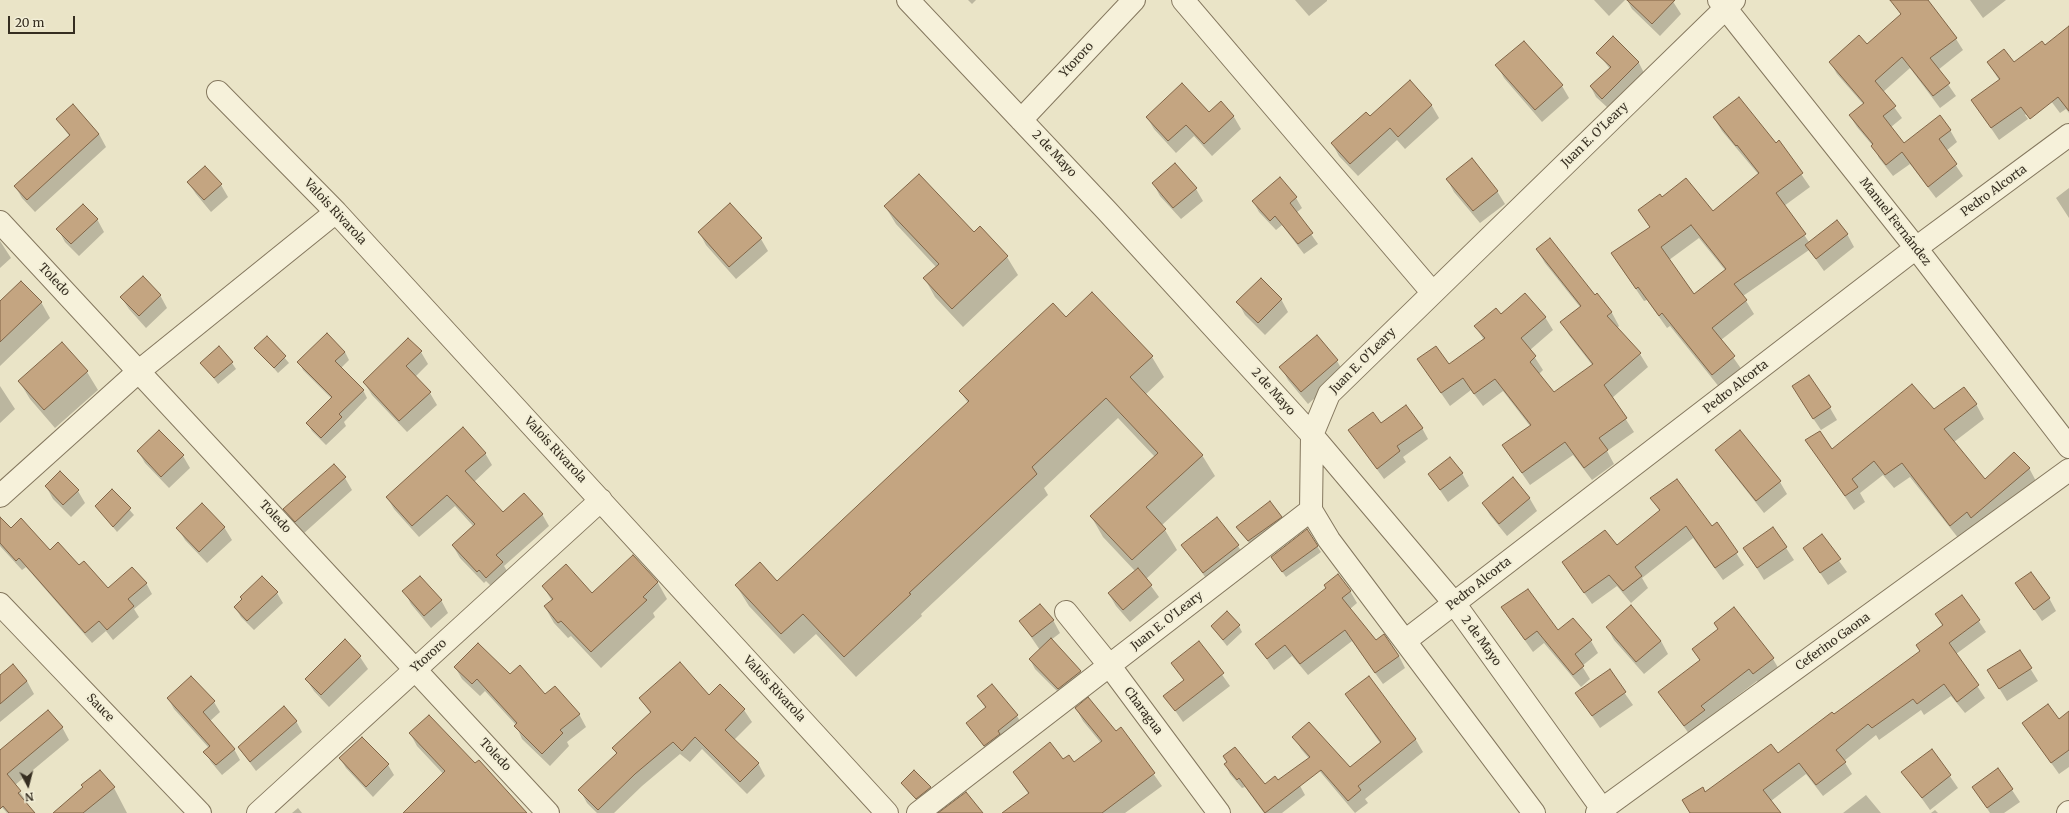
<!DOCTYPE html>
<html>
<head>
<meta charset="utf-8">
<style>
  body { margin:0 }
  #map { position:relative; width:2069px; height:813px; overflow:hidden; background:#eae4c7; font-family:Merriweather,serif }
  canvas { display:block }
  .north { position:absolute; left:8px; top:765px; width:40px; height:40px; -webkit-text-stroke:3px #f2eed6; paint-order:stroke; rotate:173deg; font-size:11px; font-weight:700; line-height:16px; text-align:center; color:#362e21 }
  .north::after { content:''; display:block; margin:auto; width:14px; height:18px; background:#362e21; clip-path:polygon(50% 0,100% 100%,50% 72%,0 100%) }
  .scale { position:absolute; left:8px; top:16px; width:67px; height:18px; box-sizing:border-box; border:2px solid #362e21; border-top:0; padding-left:5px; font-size:12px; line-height:14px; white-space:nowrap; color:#362e21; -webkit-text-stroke:3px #f2eed6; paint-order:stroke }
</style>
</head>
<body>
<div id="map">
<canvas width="2069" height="813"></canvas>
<div class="north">N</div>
<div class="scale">20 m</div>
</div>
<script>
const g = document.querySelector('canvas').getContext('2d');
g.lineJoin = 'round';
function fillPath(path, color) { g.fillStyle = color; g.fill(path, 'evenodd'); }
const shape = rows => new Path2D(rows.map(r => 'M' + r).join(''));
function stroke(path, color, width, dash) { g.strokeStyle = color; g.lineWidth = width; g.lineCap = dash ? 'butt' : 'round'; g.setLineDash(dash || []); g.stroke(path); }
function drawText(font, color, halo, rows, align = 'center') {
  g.font = font + ' Merriweather,serif'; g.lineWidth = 3.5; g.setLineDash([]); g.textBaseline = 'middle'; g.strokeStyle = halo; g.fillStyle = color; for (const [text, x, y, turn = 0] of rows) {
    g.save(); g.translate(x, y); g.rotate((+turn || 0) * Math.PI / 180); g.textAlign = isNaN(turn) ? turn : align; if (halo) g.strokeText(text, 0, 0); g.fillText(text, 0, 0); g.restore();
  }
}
fillPath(shape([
  [968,0,976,0,972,4],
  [1295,0,1327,0,1327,1,1309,16],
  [1594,0,1625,0,1609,16],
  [1627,0,1672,0,1681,14,1660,36,1632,9],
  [1898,0,1926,0,1956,39,1963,50,1938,70,1956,96,1940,108,1910,68,1883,92,1902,118,1891,127,1904,145,1950,130,1957,142,1946,151,1963,176,1936,198,1910,164,1893,176,1879,158,1873,146,1857,127,1850,116,1864,105,1837,74,1830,62,1867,46,1901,15,1894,3],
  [1970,0,2006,0,1983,18],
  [2069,27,2069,113,2066,109,2060,113,2048,97,2025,115,2028,119,1999,140,1972,100,1999,80,1988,63,2014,63,2045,46],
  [1613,38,1639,63,1644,73,1608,108,1596,97,1591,87,1610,69,1598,53],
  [1497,65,1562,86,1569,98,1542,122,1504,78],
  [1409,82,1432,106,1439,118,1405,149,1397,140,1358,176,1339,156,1332,143,1370,118],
  [1221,103,1234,117,1241,129,1212,156,1194,136,1176,153,1154,129,1147,117,1209,114],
  [73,105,99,134,106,147,35,212,22,198,15,186,70,137,57,119],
  [1714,118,1775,144,1779,142,1810,187,1784,206,1809,242,1847,234,1854,247,1824,271,1809,250,1743,296,1754,314,1721,340,1742,370,1720,388,1670,326,1667,328,1647,300,1644,301,1620,266,1650,228,1639,210,1662,198,1713,212,1759,175,1722,131],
  [1699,238,1725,270,1693,295,1669,260],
  [1280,178,1296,198,1302,208,1296,213,1318,244,1304,254,1282,225,1276,230,1259,212,1253,201],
  [1447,179,1497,191,1505,204,1480,223,1454,192],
  [188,182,221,185,228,197,211,212,196,194],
  [1153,183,1196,189,1203,201,1181,219,1160,196],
  [2069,188,2069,218,2056,198],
  [885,206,974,233,980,228,1007,257,1018,275,963,327,935,297,925,279,937,268,896,224],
  [97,219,104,232,79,256,65,242,58,229],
  [699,232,761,239,768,251,736,279,706,245],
  [0,241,11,258,0,268],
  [1537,250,1595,296,1597,295,1612,313,1619,326,1617,328,1640,354,1648,367,1612,398,1634,432,1607,451,1614,464,1592,480,1573,455,1530,485,1503,446,1530,426,1503,391,1483,406,1471,390,1450,406,1418,360,1449,365,1484,340,1475,326,1501,315,1545,317,1553,330,1530,350,1543,370,1539,374,1554,394,1593,366,1569,335,1562,322,1580,307,1545,263],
  [160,295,167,308,146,328,129,309,121,297],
  [1281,299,1288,312,1265,335,1245,315,1238,302],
  [41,302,50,318,0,366,0,303],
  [1066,318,1152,357,1164,377,1145,395,1202,455,1215,476,1162,525,1177,550,1146,579,1159,597,1130,622,1116,606,1109,594,1135,571,1103,537,1091,516,1155,457,1118,418,1044,488,1048,495,921,614,922,616,856,677,816,634,794,654,749,606,736,585,777,582,968,403,960,391],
  [267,337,289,363,278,373,256,348],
  [408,339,421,352,428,364,415,377,430,393,437,405,407,432,372,395,364,382],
  [62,343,87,372,98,390,55,428,30,399,19,381],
  [345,352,349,360,341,368,363,390,367,398,344,422,346,426,326,445,312,431,307,423,332,399,303,370,299,362],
  [1337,361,1344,373,1308,404,1288,380,1281,367],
  [202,363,232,363,236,369,218,384],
  [0,386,15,409,0,423],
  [1800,399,1830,408,1837,420,1821,430],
  [1976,404,1984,419,1954,442,1985,480,2029,468,2037,483,1959,539,1910,477,1894,488,1883,475,1860,493,1865,502,1854,510,1807,441,1832,450,1934,410],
  [1381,425,1422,428,1428,439,1403,457,1406,462,1384,479,1349,431],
  [159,431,183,456,190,468,169,488,145,463,138,451],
  [1716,450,1780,482,1787,494,1764,513,1724,462],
  [485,453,492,465,474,482,503,513,542,514,549,526,504,566,509,574,494,589,486,581,484,583,460,558,453,546,474,527,455,506,419,537,394,509,387,497],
  [1462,473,1469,486,1448,502,1429,474],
  [345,478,352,490,303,534,291,521,284,509],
  [1513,478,1530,499,1537,511,1507,536,1490,515,1483,503],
  [46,486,78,491,85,503,71,517,53,499],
  [112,490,134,515,117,532,96,506],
  [1652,498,1711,527,1717,524,1744,565,1723,580,1693,538,1642,578,1648,588,1631,603,1617,586,1592,604,1563,563,1617,547,1660,512],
  [1281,517,1288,530,1256,553,1238,527],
  [0,518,11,529,79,567,107,589,146,583,152,594,134,609,139,617,113,640,106,631,92,643,26,567,22,570,0,546],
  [224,527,232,540,207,563,185,540,178,528],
  [1773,528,1794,560,1764,580,1744,548],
  [1821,536,1847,572,1828,585,1804,548],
  [1182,545,1238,546,1245,558,1211,585],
  [1317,546,1321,552,1286,577,1272,557],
  [633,556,658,583,667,599,653,613,655,617,601,668,571,636,568,638,554,623,545,607,552,601,543,586,592,595],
  [2016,583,2049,598,2056,611,2042,621],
  [404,591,441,600,448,613,431,628,411,604],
  [1350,591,1357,603,1350,609,1376,642,1399,656,1405,668,1383,684,1352,641,1308,675,1292,656,1274,670,1256,644],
  [277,593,283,603,254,630,241,617,235,607],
  [1962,596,1986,632,1956,654,1985,698,1965,713,1951,696,1924,715,1921,710,1879,740,1876,735,1844,761,1852,774,1823,796,1806,774,1771,801,1780,813,1691,813,1705,793,1778,755,1921,652,1943,627,1936,615],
  [1631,607,1661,641,1668,654,1644,674,1614,640,1607,627],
  [1502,608,1558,632,1591,641,1598,653,1582,666,1590,679,1581,687,1544,643,1533,652],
  [1734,609,1773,659,1780,671,1761,686,1757,681,1708,718,1711,723,1692,738,1659,692,1700,661,1693,649,1719,629],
  [1053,620,1060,633,1051,640,1081,672,1086,681,1064,698,1035,669,1030,659,1040,650,1020,621],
  [1239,626,1242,632,1227,646,1212,627],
  [345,641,360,657,368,669,329,707,314,691,306,679],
  [1199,642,1230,686,1183,722,1165,696,1184,681,1173,663],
  [2020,652,2038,681,2007,701,1996,683],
  [455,667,510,675,579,714,586,727,567,742,569,746,550,766,522,739,516,725,485,691,480,696,462,679],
  [1609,671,1633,705,1600,728,1577,694],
  [0,676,27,681,34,694,0,722],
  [1369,677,1416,740,1423,752,1365,799,1368,803,1355,813,1301,749,1294,737,1350,768,1380,743,1346,694],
  [720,685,744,710,752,722,734,740,758,763,765,776,747,794,702,749,690,762,680,754,642,786,614,813,597,813,587,803,580,790,617,755,613,748,651,714,640,698,709,696],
  [992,685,1017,716,1024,728,992,758,967,723,986,709,978,696],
  [168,698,214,702,220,712,210,721,234,749,240,760,222,775,211,762,205,752,209,748,174,709],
  [1076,708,1116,732,1121,728,1162,786,1125,813,1003,813,1029,795,1014,772,1063,760,1074,763,1101,743,1083,721],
  [2069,712,2069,767,2059,774,2023,723,2059,721],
  [296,721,302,732,256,771,239,748],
  [62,727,69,740,15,785,34,813,7,813,0,805,0,751],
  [410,733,475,765,525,813,439,813,447,778,417,746],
  [1932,750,1958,788,1930,810,1903,772],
  [340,758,388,765,394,775,373,797,346,768],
  [1225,764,1264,786,1278,781,1292,771,1305,795,1282,813,1264,813,1245,787,1242,788,1230,774],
  [1998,769,2020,802,2004,813,1990,813,1973,787],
  [914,771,934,794,920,804,902,783],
  [114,788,127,813,54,813],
  [1866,795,1881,813,1843,813],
  [298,808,302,813,292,813],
  [1935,810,1938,813,1931,813]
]), '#0003');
const building = shape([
  [1627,0,1675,0,1652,24,1627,0],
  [1890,0,1928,0,1957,38,1930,58,1950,83,1933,96,1902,57,1875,81,1896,106,1883,116,1904,143,1940,115,1951,130,1939,139,1957,164,1928,187,1902,152,1886,165,1871,146,1873,144,1849,115,1864,103,1829,62,1859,35,1867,44,1901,14,1890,0],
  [2069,26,2069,111,2058,97,2030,119,2021,107,1991,128,1971,100,2000,79,1987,62,2004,49,2014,62,2042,41,2045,45,2069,26],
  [1613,36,1639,62,1602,99,1590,86,1611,67,1596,53,1613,36],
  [1524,41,1563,85,1535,110,1495,65,1524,41],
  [1410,80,1432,105,1398,137,1390,128,1350,164,1331,143,1366,112,1370,116,1410,80],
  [1182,83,1209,112,1221,101,1234,116,1204,144,1186,125,1168,141,1146,117,1182,83],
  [1739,97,1776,143,1779,140,1803,173,1776,193,1806,234,1734,284,1747,300,1712,328,1735,356,1712,375,1662,313,1659,316,1638,287,1636,289,1611,253,1650,227,1638,210,1660,194,1662,197,1686,178,1713,211,1759,173,1737,145,1736,146,1713,117,1739,97],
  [1691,225,1726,269,1694,294,1661,247,1691,225],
  [73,104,99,134,27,200,14,186,70,135,56,119,73,104],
  [1472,158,1498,191,1473,211,1446,179,1472,158],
  [1175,163,1197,188,1173,208,1152,183,1175,163],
  [205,166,222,184,204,200,187,182,205,166],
  [919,174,974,232,980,226,1008,256,952,309,923,278,939,264,884,206,919,174],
  [1280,177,1297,197,1290,203,1313,233,1298,244,1275,216,1270,221,1252,201,1280,177],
  [730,203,762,238,729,267,698,232,730,203],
  [83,204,98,219,71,244,56,229,83,204],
  [1837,220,1848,234,1816,259,1805,245,1837,220],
  [1550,238,1595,295,1597,293,1612,312,1607,316,1641,353,1604,385,1627,418,1599,438,1608,450,1584,468,1565,442,1522,473,1502,445,1531,425,1495,379,1474,394,1463,378,1441,393,1417,359,1436,346,1449,364,1485,338,1474,326,1496,308,1501,314,1525,293,1546,317,1521,338,1536,356,1530,362,1554,392,1593,364,1560,322,1581,306,1536,249,1550,238],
  [143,276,161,295,139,316,120,297,143,276],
  [1261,278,1282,299,1258,323,1236,302,1261,278],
  [21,281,42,302,0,342,0,301,21,281],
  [1092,292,1153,356,1130,377,1203,455,1146,507,1166,529,1132,560,1090,516,1158,453,1106,398,1032,467,1037,474,909,593,911,594,844,657,803,614,781,634,735,585,760,562,777,581,969,401,959,391,1053,303,1066,317,1092,292],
  [327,333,345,352,335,361,364,390,339,414,342,417,321,438,306,423,332,397,297,362,327,333],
  [1317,335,1338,360,1301,392,1279,367,1317,335],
  [267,336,286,356,274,368,254,348,267,336],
  [408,338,422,351,406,366,431,392,399,421,363,382,408,338],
  [62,342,88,371,44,410,18,381,62,342],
  [219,346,233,362,214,378,200,363,219,346],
  [1809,375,1831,407,1813,419,1792,386,1809,375],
  [1912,384,1934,409,1964,387,1977,404,1944,429,1985,479,2014,452,2030,468,1971,518,1967,512,1950,526,1902,463,1885,475,1874,461,1852,479,1858,487,1845,496,1805,440,1820,431,1832,449,1912,384],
  [1406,405,1423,428,1397,446,1400,451,1377,469,1348,430,1373,412,1381,423,1406,405],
  [463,427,486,453,465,471,503,512,524,493,543,514,496,555,503,562,486,578,479,570,477,572,452,545,475,524,447,495,412,526,386,497,463,427],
  [159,430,184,455,161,477,137,451,159,430],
  [1740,430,1781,481,1756,501,1715,450,1740,430],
  [1450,457,1463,473,1440,490,1428,474,1450,457],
  [334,464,346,477,295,522,283,509,334,464],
  [60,471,79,490,63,505,45,486,60,471],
  [1513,477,1530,498,1499,524,1482,503,1513,477],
  [1677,479,1712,526,1717,522,1738,552,1715,568,1686,526,1635,567,1642,576,1623,591,1609,575,1584,593,1562,562,1605,530,1617,545,1660,510,1650,498,1677,479],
  [112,489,131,508,113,527,95,506,112,489],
  [1270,501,1282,517,1248,541,1236,527,1270,501],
  [202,503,225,527,199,552,176,528,202,503],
  [0,517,11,528,21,518,50,550,58,542,79,565,84,561,108,588,132,567,147,583,128,599,134,606,107,630,99,621,85,633,19,558,16,561,0,543,0,517],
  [1217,517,1239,545,1203,573,1181,545,1217,517],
  [1773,527,1787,547,1757,568,1743,548,1773,527],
  [1307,529,1318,546,1282,572,1271,557,1307,529],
  [1822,534,1841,559,1820,573,1803,548,1822,534],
  [633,555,658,582,643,597,647,600,591,652,561,621,558,623,544,606,553,599,542,586,566,564,592,593,633,555],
  [1138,568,1152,585,1123,610,1108,593,1138,568],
  [2031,572,2050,598,2034,610,2015,583,2031,572],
  [1338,574,1351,591,1342,598,1376,640,1384,634,1399,656,1375,673,1345,630,1300,664,1285,645,1267,659,1255,644,1326,588,1324,585,1338,574],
  [262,576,278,592,247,621,234,607,242,599,240,597,262,576],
  [420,576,442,600,424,616,402,591,420,576],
  [1528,589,1558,630,1573,618,1592,640,1575,654,1584,666,1573,675,1537,631,1525,640,1501,607,1528,589],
  [1962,595,1980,620,1949,643,1979,685,1957,702,1944,684,1917,704,1913,699,1872,728,1868,724,1836,750,1846,762,1816,785,1799,763,1763,790,1781,813,1690,813,1682,800,1703,787,1705,792,1771,744,1778,753,1832,712,1834,714,1920,651,1916,645,1943,625,1935,614,1962,595],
  [1040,604,1054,620,1032,637,1019,621,1040,604],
  [1631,605,1661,641,1636,662,1606,627,1631,605],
  [1734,607,1774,658,1753,674,1749,669,1701,706,1705,710,1684,726,1658,692,1700,660,1692,649,1718,629,1714,623,1734,607],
  [1227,611,1240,625,1223,640,1211,626,1227,611],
  [1051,638,1081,671,1058,689,1029,659,1051,638],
  [345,639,361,656,321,695,305,679,345,639],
  [1199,641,1224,673,1175,711,1163,696,1184,680,1171,663,1199,641],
  [478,643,510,674,520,665,545,694,555,686,580,714,560,730,563,733,542,754,514,726,517,723,477,679,472,684,454,667,478,643],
  [2020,650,2032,668,1999,689,1987,670,2020,650],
  [680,662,709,695,720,684,745,709,725,730,759,763,740,782,695,737,682,751,673,742,635,774,598,810,578,790,617,753,612,748,651,712,639,698,680,662],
  [13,664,27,681,0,704,0,675,13,664],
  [1610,669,1626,692,1592,716,1575,693,1610,669],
  [191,676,215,701,203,712,235,749,216,765,203,752,210,746,167,698,191,676],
  [1369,676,1416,739,1358,786,1361,790,1348,801,1321,770,1265,813,1239,778,1237,780,1224,764,1227,762,1223,756,1235,747,1265,784,1275,776,1278,780,1310,757,1292,737,1309,722,1350,767,1381,742,1345,694,1369,676],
  [992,684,1018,715,998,731,1000,734,984,746,966,723,986,707,977,696,992,684],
  [1088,697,1116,731,1121,727,1155,773,1102,813,1002,813,1029,793,1013,772,1050,742,1063,759,1069,755,1074,762,1102,741,1075,708,1088,697],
  [2048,704,2059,719,2069,711,2069,750,2051,763,2022,723,2048,704],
  [284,706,297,721,250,762,238,747,284,706],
  [48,710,63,727,7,774,21,791,18,793,35,813,9,813,3,806,0,809,0,750,48,710],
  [429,715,475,763,479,760,527,813,403,813,445,771,409,733,429,715],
  [362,737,389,764,366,787,339,758,362,737],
  [1932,749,1951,775,1922,798,1901,772,1932,749],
  [1998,768,2013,789,1987,808,1972,787,1998,768],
  [100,770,115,787,83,813,53,813,83,787,81,785,100,770],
  [914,770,931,787,916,799,901,783,914,770],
  [966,792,983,813,938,813,966,792]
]);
fillPath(building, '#c4a581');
stroke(building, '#816547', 1);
const minor = shape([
  [908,0,1107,211,1312,435,1454,603,1605,813],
  [1183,0,1432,292],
  [1719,0,1916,248,2069,447],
  [218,92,336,212,887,813],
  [1021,120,1134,0],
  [0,222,548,813],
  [0,496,139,371,336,212],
  [1311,510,1312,435,1329,394,1734,0],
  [1311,510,1329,540,1534,813],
  [0,604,200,813],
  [1066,612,1109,665,1219,813],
  [1405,641,1916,248,2069,135],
  [258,813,601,500],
  [918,813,1311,510],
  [1597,813,2069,470],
  [2068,813,2069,812]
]);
stroke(minor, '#84775e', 24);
stroke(minor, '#f6f1da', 22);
drawText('12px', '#362e21', '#f2eed6', [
  ["Ytororo",1077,60,-47],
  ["Juan E. O'Leary",1595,135,-44],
  ["2 de Mayo",1054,154,47],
  ["Pedro Alcorta",1994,191,-36],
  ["Valois Rivarola",335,212,47],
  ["Manuel Fernández",1895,222,52],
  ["Toledo",54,280,47],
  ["Juan E. O'Leary",1363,361,-45],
  ["Pedro Alcorta",1736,387,-38],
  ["2 de Mayo",1273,392,48],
  ["Valois Rivarola",555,450,47],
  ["Toledo",275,517,47],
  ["Pedro Alcorta",1479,584,-38],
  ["Juan E. O'Leary",1167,621,-38],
  ["2 de Mayo",1481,641,54],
  ["Ceferino Gaona",1833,642,-36],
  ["Ytororo",429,656,-42],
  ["Valois Rivarola",774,689,47],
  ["Sauce",100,708,46],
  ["Charagua",1143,711,53],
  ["Toledo",495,755,47]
]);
</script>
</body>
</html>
